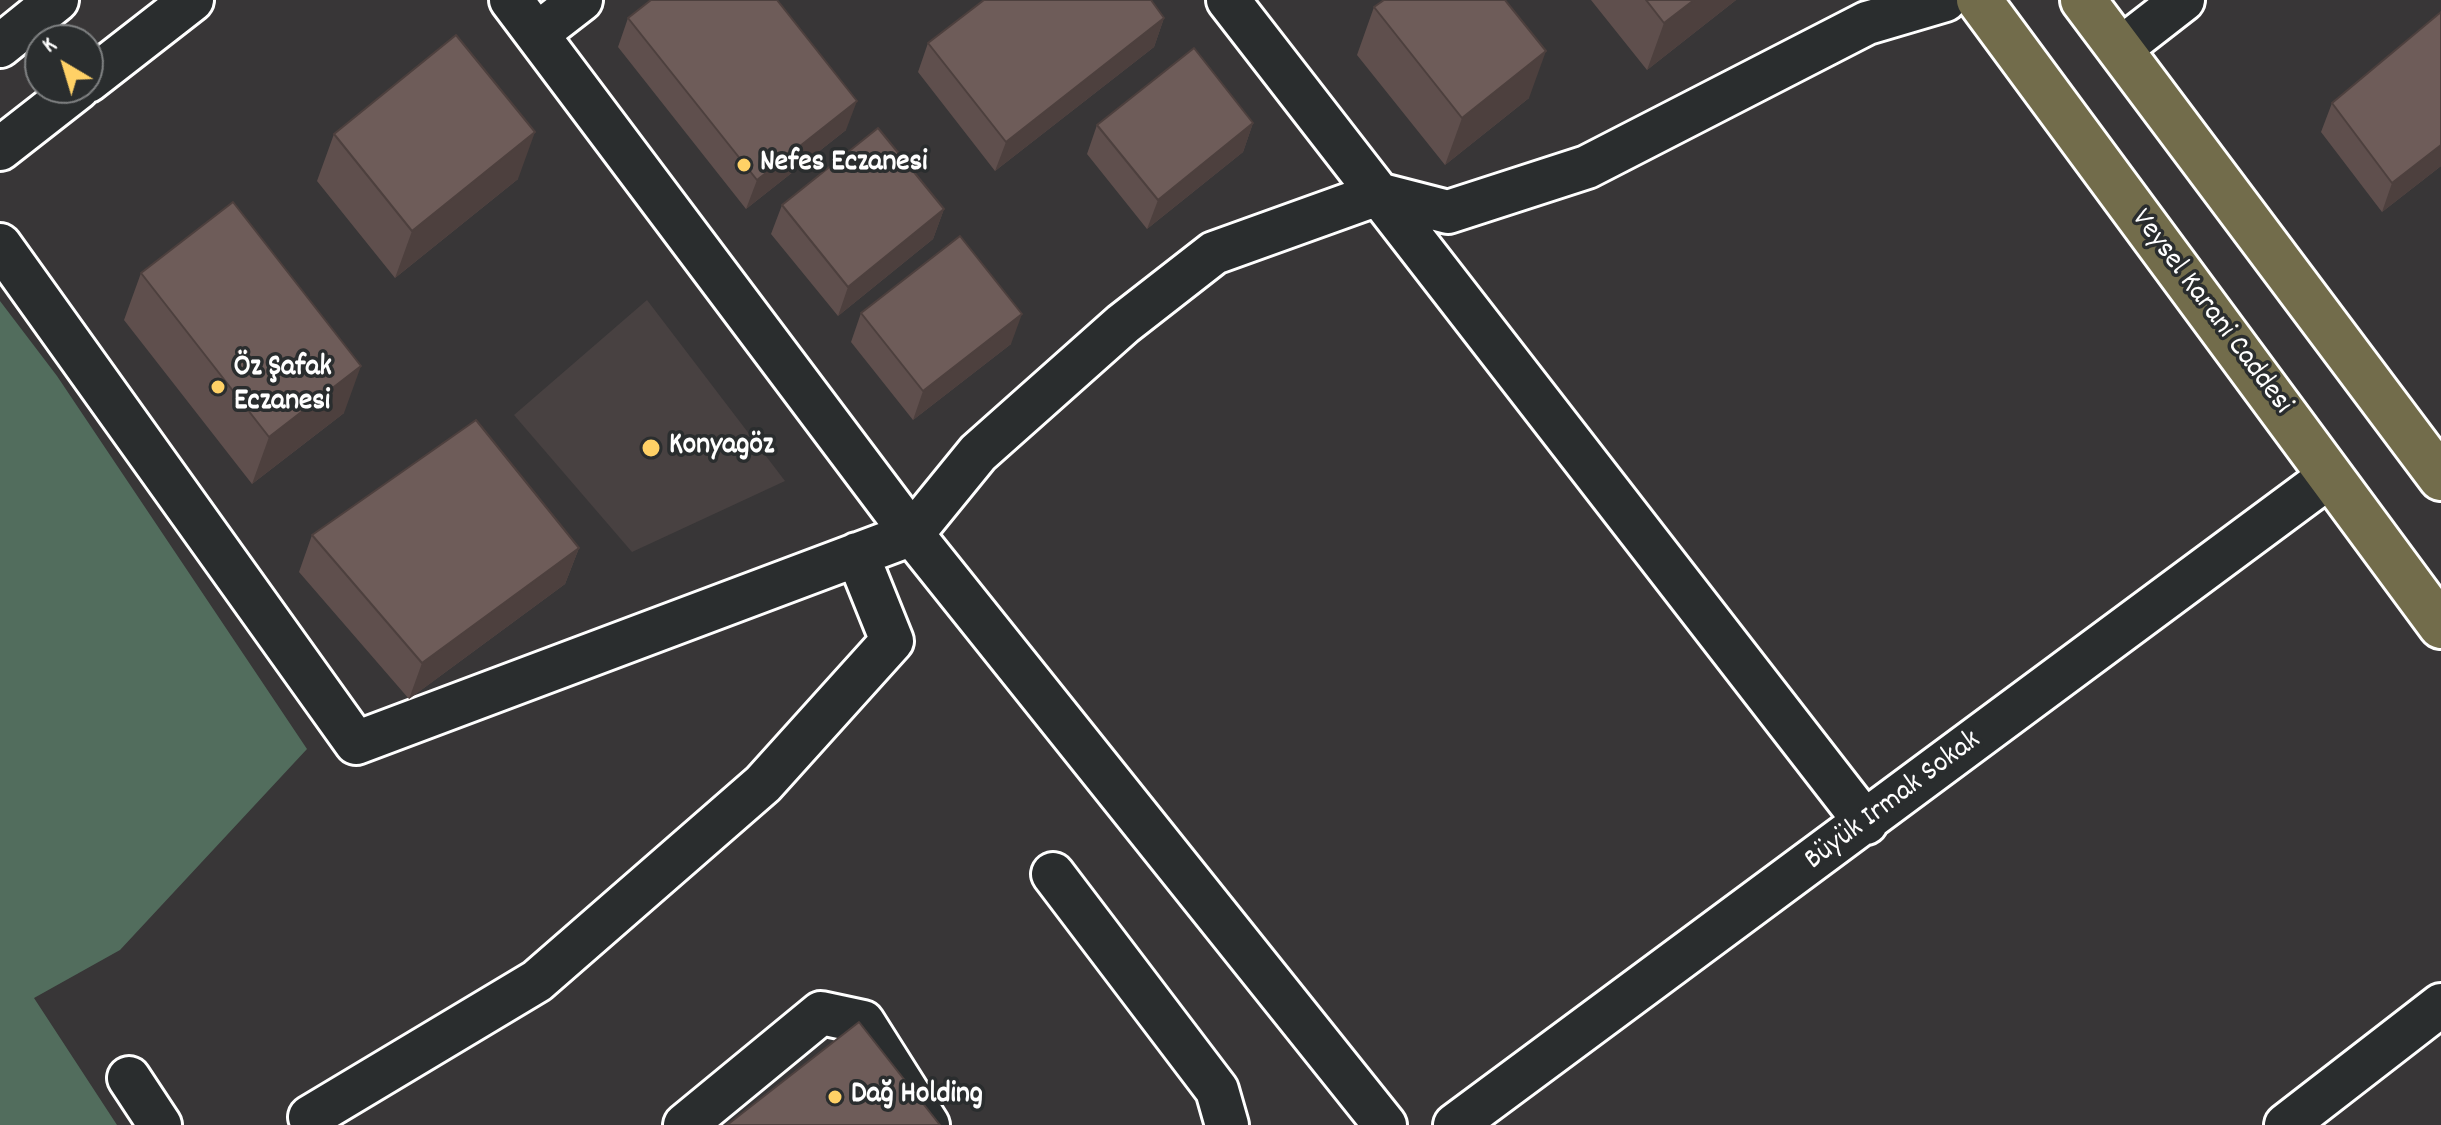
<!DOCTYPE html>
<html>
<head>
<meta charset="utf-8">
<style>
  body { margin:0 }
  #map { position:relative; width:2441px; height:1125px; overflow:hidden; background:#383637; font-family:Dekko,sans-serif }
  canvas { display:block }
  .north { position:absolute; left:24px; top:24px; width:80px; height:80px; box-sizing:border-box; background:#2a2d2e; border:2px solid #7f8182; border-radius:50%; rotate:322deg; font-size:22px; font-weight:700; line-height:32px; text-align:center; color:#fff }
  .north::after { content:''; display:block; margin:auto; width:28px; height:36px; background:#ffd166; clip-path:polygon(50% 0,100% 100%,50% 72%,0 100%) }
</style>
</head>
<body>
<div id="map">
<canvas width="2441" height="1125"></canvas>
<div class="north">K</div>
</div>
<script>
const g = document.querySelector('canvas').getContext('2d');
g.lineJoin = 'round';
function fillPath(path, color) { g.fillStyle = color; g.fill(path, 'evenodd'); }
const shape = rows => new Path2D(rows.map(r => 'M' + r).join(''));
function stroke(path, color, width, dash) { g.strokeStyle = color; g.lineWidth = width; g.lineCap = dash ? 'butt' : 'round'; g.setLineDash(dash || []); g.stroke(path); }
function drawText(font, color, halo, rows, align = 'center') {
  g.font = font + ' Dekko,sans-serif'; g.lineWidth = 7; g.setLineDash([]); g.textBaseline = 'middle'; g.strokeStyle = halo; g.fillStyle = color; for (const [text, x, y, turn = 0] of rows) {
    g.save(); g.translate(x, y); g.rotate((+turn || 0) * Math.PI / 180); g.textAlign = isNaN(turn) ? turn : align; if (halo) g.strokeText(text, 0, 0); g.fillText(text, 0, 0); g.restore();
  }
}
fillPath(shape([
  [647,300,785,481,632,552,514,415]
]), '#484141');
fillPath(shape([
  [0,301,57,376,307,749,120,950,34,998,117,1125,0,1125]
]), '#526d5d');
const minor = shape([
  [1228,0,1866,823],
  [537,34,581,0],
  [0,46,57,0],
  [2120,49,2183,0],
  [88,81,192,0],
  [0,149,78,88],
  [0,245,356,743,912,534,511,0],
  [1053,874,1217,1090,1227,1125],
  [129,1078,160,1125],
  [310,1117,537,981,763,784,892,641,857,554],
  [685,1125,821,1013,863,1022,928,1125],
  [1385,1125,912,534,978,453,1123,324,1214,253,1378,194,1448,212,1587,167,1867,23,1945,0],
  [1455,1125,2330,476],
  [2286,1125,2441,1005]
]);
const major = shape([
  [1979,0,2441,626],
  [2083,0,2441,478]
]);
stroke(minor, '#fff', 48);
stroke(major, '#fff', 50);
stroke(minor, '#2a2d2e', 42);
stroke(major, '#726c4b', 44);
fillPath(shape([
  [1591,0,1736,0,1647,70],
  [1374,7,1529,98,1445,165,1357,55],
  [2441,12,2441,166,2382,212,2321,132,2332,103],
  [628,18,846,130,746,209,618,47],
  [1164,18,1154,47,995,171,918,72,928,43],
  [1253,123,1243,152,1147,229,1087,154,1097,125],
  [334,134,518,179,395,278,317,181],
  [782,205,944,209,933,239,838,316,771,234],
  [141,273,344,413,252,484,124,320],
  [861,313,1011,344,913,420,851,342],
  [312,535,579,548,565,584,409,699,299,572]
]), '#5f4f4d');
fillPath(shape([
  [1694,0,1736,0,1647,70,1664,23],
  [1164,18,1154,47,995,171,1006,142],
  [1546,51,1529,98,1445,165,1462,118],
  [857,101,846,130,746,209,757,180],
  [1253,123,1243,152,1147,229,1158,200],
  [535,132,518,179,395,278,412,231],
  [2441,145,2441,166,2382,212,2392,183],
  [944,209,933,239,838,316,848,287],
  [1022,314,1011,344,913,420,923,391],
  [361,366,344,413,252,484,269,437],
  [579,548,565,584,409,699,422,663]
]), '#4d403e');
const building = shape([
  [651,0,777,0,857,101,757,180,628,18,651,0],
  [984,0,1151,0,1164,18,1006,142,928,43,984,0],
  [1384,0,1505,0,1546,51,1462,118,1374,7,1384,0],
  [1646,0,1694,0,1664,23,1646,0],
  [2441,12,2441,145,2392,183,2332,103,2441,12],
  [456,35,535,132,412,231,334,134,456,35],
  [1194,48,1253,123,1158,200,1097,125,1194,48],
  [878,128,944,209,848,287,782,205,878,128],
  [233,202,361,366,269,437,141,273,233,202],
  [960,236,1022,314,923,391,861,313,960,236],
  [476,420,579,548,422,663,312,535,476,420],
  [859,1022,940,1125,727,1125,859,1022]
]);
fillPath(building, '#6e5c59');
stroke(building, '#4d403e', 2);
for (const [x, y, r, color] of [
  [744,165,8,"#ffd166"],
  [218,387,8,"#ffd166"],
  [651,448,10,"#ffd166"],
  [835,1097,8,"#ffd166"]
]) { const dot = new Path2D(); dot.arc(x, y, r, 0, 2 * Math.PI); g.fillStyle = color; g.fill(dot); stroke(dot, '#2a2d2e', 3); }
drawText('bold 30px', '#fff', '#2a2d2e', [
  ["Nefes Eczanesi",760,165],
  ["Öz Şafak",234,370],
  ["Eczanesi",234,404],
  ["Konyagöz",669,448],
  ["Dağ Holding",851,1097]
], 'left');
drawText('30px', '#fff', '#2a2d2e', [
  ["Veysel Karani Caddesi",2210,313,53],
  ["Büyük Irmak Sokak",1894,802,-37]
]);
</script>
</body>
</html>
